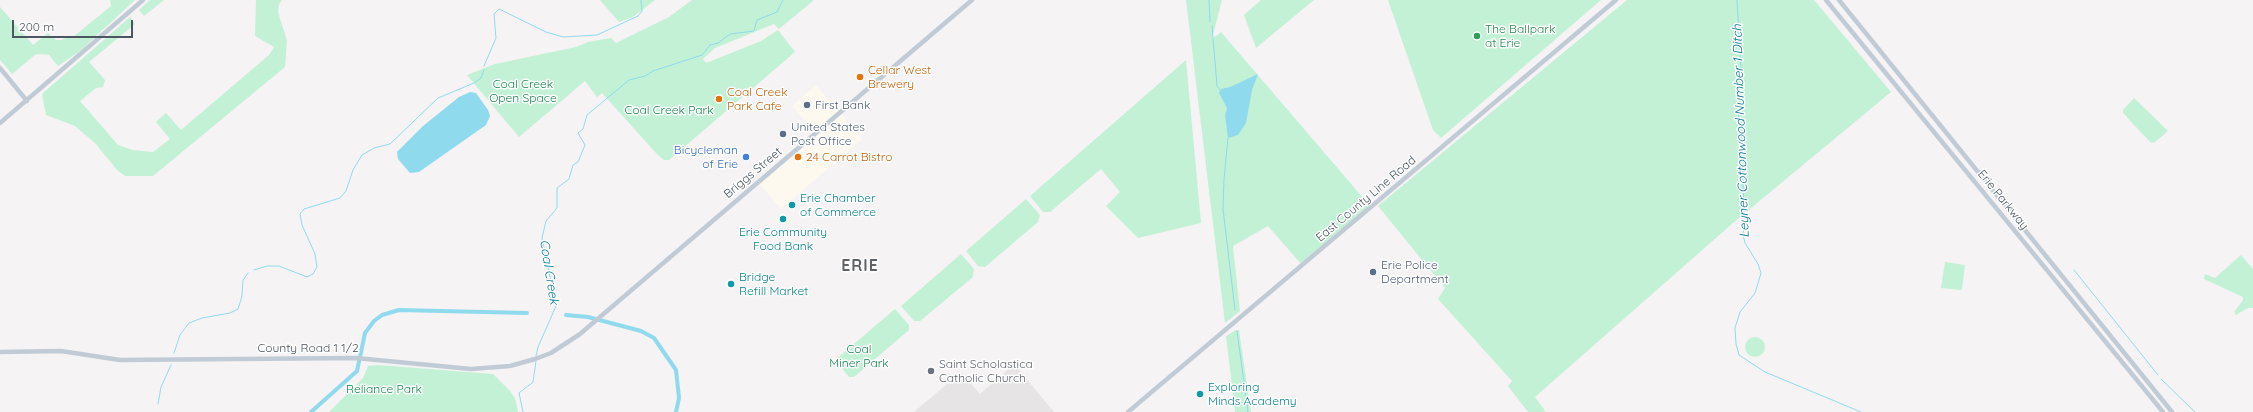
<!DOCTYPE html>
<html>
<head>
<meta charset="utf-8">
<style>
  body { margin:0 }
  #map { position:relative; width:2253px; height:412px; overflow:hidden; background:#f5f3f3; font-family:Quicksand,sans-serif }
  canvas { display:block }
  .scale { position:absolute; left:12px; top:20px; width:121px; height:18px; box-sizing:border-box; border:2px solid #4a5661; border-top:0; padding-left:5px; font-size:12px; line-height:14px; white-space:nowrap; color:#4a5661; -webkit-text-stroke:3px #fff; paint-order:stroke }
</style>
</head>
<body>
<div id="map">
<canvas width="2253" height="412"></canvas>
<div class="scale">200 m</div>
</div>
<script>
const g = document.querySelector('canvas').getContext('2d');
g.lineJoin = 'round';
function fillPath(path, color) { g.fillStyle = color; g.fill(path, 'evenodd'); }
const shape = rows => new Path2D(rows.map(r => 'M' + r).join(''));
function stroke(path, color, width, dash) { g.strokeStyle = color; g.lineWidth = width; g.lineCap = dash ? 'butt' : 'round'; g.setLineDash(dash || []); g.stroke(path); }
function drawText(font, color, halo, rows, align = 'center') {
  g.font = font + ' Quicksand,sans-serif'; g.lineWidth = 3; g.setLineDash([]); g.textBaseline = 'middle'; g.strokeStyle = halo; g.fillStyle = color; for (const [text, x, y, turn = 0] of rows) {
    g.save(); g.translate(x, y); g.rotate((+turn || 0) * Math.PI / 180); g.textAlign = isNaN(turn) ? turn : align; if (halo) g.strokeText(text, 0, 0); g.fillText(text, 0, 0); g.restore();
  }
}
fillPath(shape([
  [816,85,862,139,781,209,760,184,817,135,792,106]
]), '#fdf9ef');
fillPath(shape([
  [1014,364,1054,412,914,412,961,372,980,394]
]), '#e6e4e5');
fillPath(shape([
  [110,0,135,0,80,51,58,66,49,55,51,55,36,54,12,74,0,60,0,7,33,45,48,33,56,40,62,40,69,36,73,37,111,6],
  [150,0,164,0,144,16,139,10],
  [256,0,282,0,279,4,278,12,287,41,285,67,153,176,125,176,117,170,95,143,75,126,46,115,42,94,130,17,135,24,89,62,105,80,103,87,96,88,80,101,118,145,133,150,153,152,170,139,156,122,166,113,181,130,269,55,274,47,255,36],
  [600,0,655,0,633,17,619,22],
  [692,0,814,0,779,29,774,24,715,48,703,59,706,63,761,41,778,30,795,52,669,160,664,160,656,153,602,93,597,97,585,81,519,137,467,75,495,64,576,47,588,42,611,38,616,43,669,17],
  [1186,0,1222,0,1212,39,1221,32,1370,206,1302,265,1268,226,1233,246,1240,311,1225,323],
  [1261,0,1314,0,1256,48,1244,15],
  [1388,0,1601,0,1441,138,1433,130],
  [1627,0,1814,0,1891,92,1733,223,1535,397,1546,412,1528,412,1508,386,1512,381,1438,299,1445,288,1378,206],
  [1186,60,1201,223,1138,238,1106,206,1120,192,1101,169,1050,212,1043,212,1030,196],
  [2134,98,2168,131,2155,142,2151,143,2123,113,2123,110],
  [1026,199,1040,215,1038,222,985,267,978,266,966,251],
  [961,254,974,269,973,277,920,321,914,321,901,306],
  [2241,255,2253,269,2253,308,2248,308,2236,315,2234,312,2243,300,2243,297,2204,279,2205,274,2215,278],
  [1945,262,1965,265,1962,290,1941,288],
  [895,309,909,325,909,330,854,377,849,377,835,360],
  [1236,330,1239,330,1251,412,1235,412,1226,336],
  '1745 347a10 10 0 1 1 20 0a10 10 0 1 1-20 0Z',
  [378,365,493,374,510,391,515,398,518,412,329,412,363,378,368,366]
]), '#c3f1d5');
fillPath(shape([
  [1258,74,1252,90,1246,123,1238,135,1228,138,1225,115,1227,108,1219,93,1221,89,1230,87],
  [470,92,476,93,488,110,490,116,486,125,419,172,410,173,398,159,397,152,423,126,459,97]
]), '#90daee');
stroke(shape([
  [1209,0,1210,22],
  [1737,0,1741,69,1738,108,1745,219,1743,234,1745,243,1758,264,1761,273,1755,293,1740,312,1735,328,1736,344,1739,355,1765,372,1861,412],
  [1212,26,1217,86,1220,90],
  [484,66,496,38,494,14,499,9,546,32,563,37,597,35,638,16,642,11,641,0],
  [1228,138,1224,179,1223,209,1235,310],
  [254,270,267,266,279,266,307,277,313,274,317,267,315,254,302,225,300,214,304,209,340,198,346,191,353,170,362,155,374,148,390,144,438,98,474,83,481,78,484,70],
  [2074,270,2158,375],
  [1237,331,1248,412],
  [174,353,180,335,189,323,202,318,230,313,238,309,242,296,243,280,248,273],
  [536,356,538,347,556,306,542,238,546,221,557,208,557,188,569,179,573,165,578,162,585,145,578,133,583,129,587,115,629,80,645,76,653,71,702,55,710,45,718,43,730,34,754,31,757,20,777,12,783,0],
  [2161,379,2195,412],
  [158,404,161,387,171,365],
  [523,412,519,393,533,382,536,361]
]), '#90daee', 1);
stroke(shape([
  [566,315,588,317,641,331,654,338,676,370,679,398,676,412],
  [311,412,357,371,365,333,374,321,382,315,399,310,527,313]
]), '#90daee', 4);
stroke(shape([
  [1826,0,2163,412],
  [1839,0,2172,412],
  [0,68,27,101],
  [0,123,143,0],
  [0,352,61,351,120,360,356,358,471,369,510,366,535,359,551,353,580,334,972,0],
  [1128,412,1616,0]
]), '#c1cbd6', 4.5);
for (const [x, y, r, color] of [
  [1477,36,4,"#2e9e5b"],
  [860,77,4,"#e8710a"],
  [719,99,4,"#e8710a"],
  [807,105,4,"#5c6f8a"],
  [783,134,4,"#5c6f8a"],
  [746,157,4,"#3f7fe0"],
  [798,157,4,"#e8710a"],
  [792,205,4,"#0f9aa8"],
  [783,219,4,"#0f9aa8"],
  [1373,272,4,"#5c6f8a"],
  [731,284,4,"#0f9aa8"],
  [931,371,4,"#6b7280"],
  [1200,394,4,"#0f9aa8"]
]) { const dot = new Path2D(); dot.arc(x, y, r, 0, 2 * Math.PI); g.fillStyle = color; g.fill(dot); stroke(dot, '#fff', 1.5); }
drawText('12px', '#27864d', '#fff', [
  ["The Ballpark",1485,29],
  ["at Erie",1485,43]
], 'left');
drawText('12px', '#c56008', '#fff', [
  ["Cellar West",868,70],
  ["Brewery",868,84],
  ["Coal Creek",727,92],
  ["Park Cafe",727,106],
  ["24 Carrot Bistro",806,157]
], 'left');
drawText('12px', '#17864f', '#fff', [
  ["Coal Creek",523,84],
  ["Open Space",523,98],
  ["Coal Creek Park",669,110],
  ["Coal",859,349],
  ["Miner Park",859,363],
  ["Reliance Park",384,389]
]);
drawText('12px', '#4e5e75', '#fff', [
  ["First Bank",815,105],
  ["United States",791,127],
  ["Post Office",791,141],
  ["Erie Police",1381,265],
  ["Department",1381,279]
], 'left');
drawText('12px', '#366cbe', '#fff', [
  ["Bicycleman",738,150],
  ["of Erie",738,164]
], 'right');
drawText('12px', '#4a5661', '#fff', [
  ["Briggs Street",753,173,-40],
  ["East County Line Road",1366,199,-40],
  ["Erie Parkway",2003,200,51],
  ["County Road 1 1/2",308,348]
]);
drawText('12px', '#0d838f', '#fff', [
  ["Erie Chamber",800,198],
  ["of Commerce",800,212],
  ["Erie Community",783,232,"center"],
  ["Food Bank",783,246,"center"],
  ["Bridge",739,277],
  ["Refill Market",739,291],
  ["Exploring",1208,387],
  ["Minds Academy",1208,401]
], 'left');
drawText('12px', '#5b616d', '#fff', [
  ["Saint Scholastica",939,364],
  ["Catholic Church",939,378]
], 'left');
drawText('italic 13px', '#0c7c9b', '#fff', [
  ["Leyner Cottonwood Number 1 Ditch",1741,131,-92],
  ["Coal Creek",549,272,81]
]);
g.letterSpacing = '1px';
drawText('bold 16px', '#5f6368', '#fff', [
  ["ERIE",860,266]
]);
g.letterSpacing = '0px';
</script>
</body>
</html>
